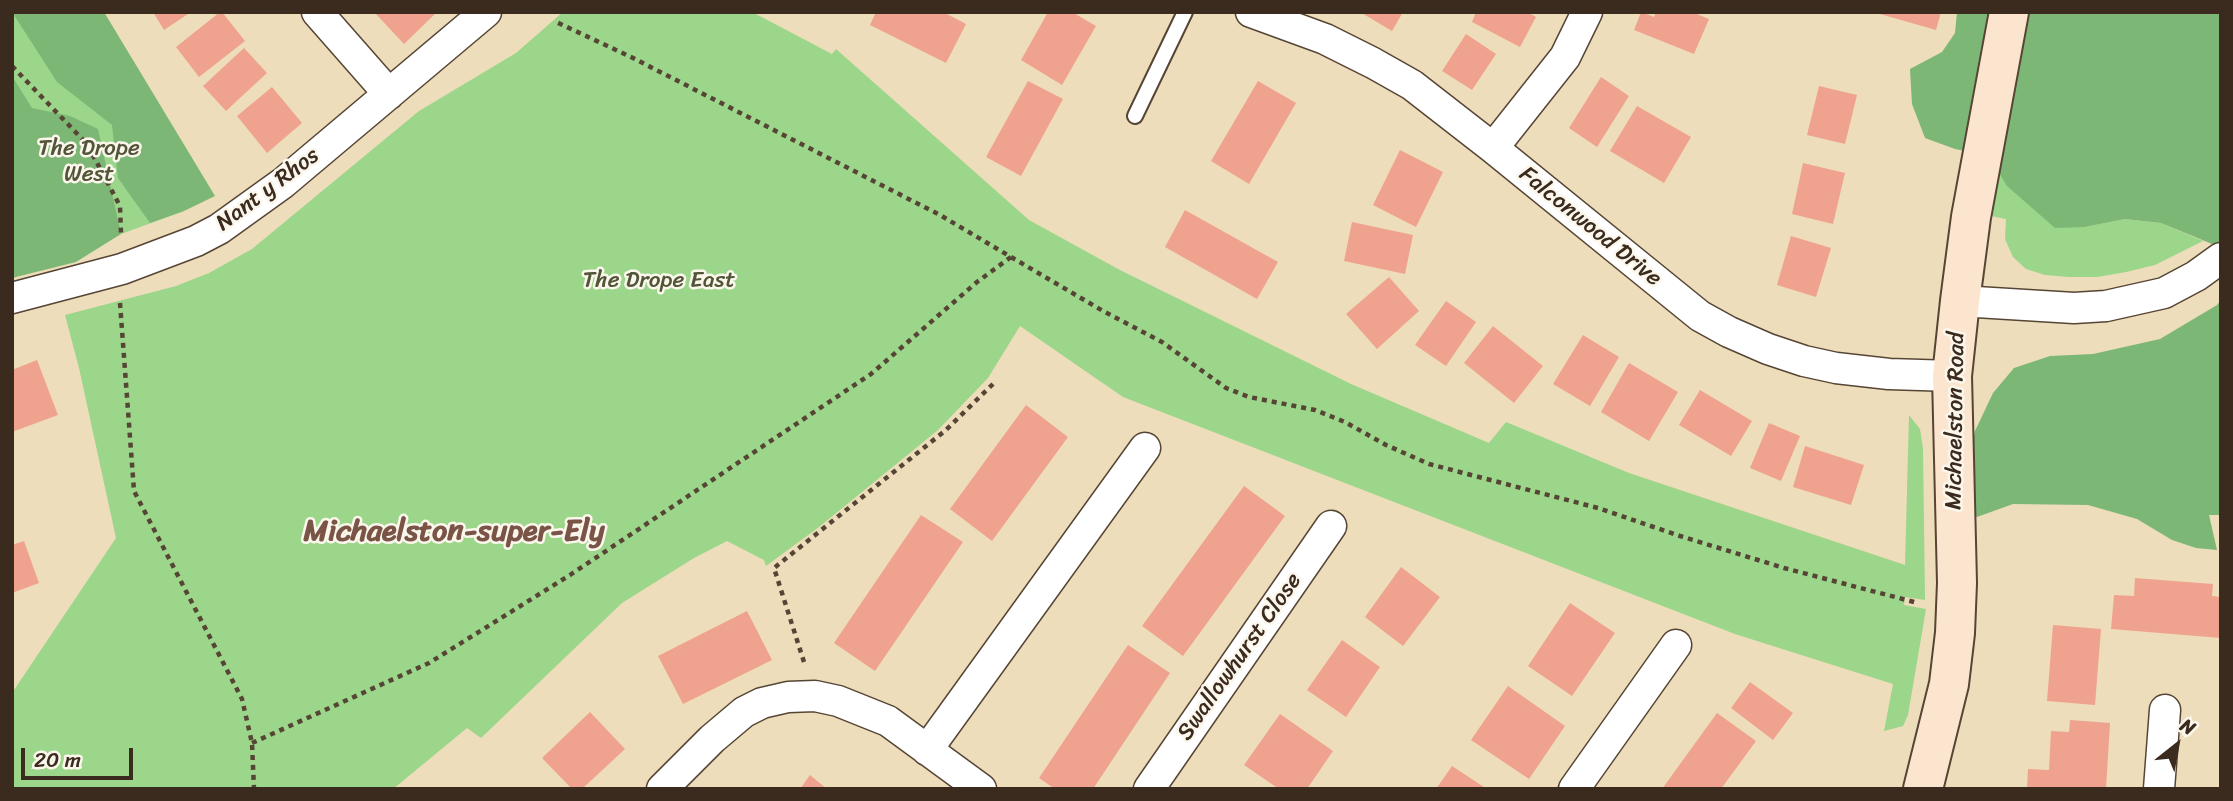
<!DOCTYPE html>
<html>
<head>
<meta charset="utf-8">
<style>
  body { margin:0 }
  #map { position:relative; width:2233px; height:801px; overflow:hidden; background:#edddba; font-family:Sriracha,sans-serif }
  canvas { display:block }
  .frame { position:absolute; inset:0; border:14px solid #3b2a1e; pointer-events:none }
  .north { position:absolute; left:2142px; top:710px; width:70px; height:70px; -webkit-text-stroke:5px #fbf7ec; paint-order:stroke; rotate:31deg; font-size:19px; font-weight:700; line-height:28px; text-align:center; color:#3b2a1e }
  .north::after { content:''; display:block; margin:auto; width:24px; height:32px; background:#3b2a1e; clip-path:polygon(50% 0,100% 100%,50% 72%,0 100%) }
  .scale { position:absolute; left:21px; top:748px; width:112px; height:32px; box-sizing:border-box; border:4px solid #3b2a1e; border-top:0; padding-left:9px; font-size:21px; line-height:24px; white-space:nowrap; color:#3b2a1e; -webkit-text-stroke:5px #fbf7ec; paint-order:stroke }
</style>
</head>
<body>
<div id="map">
<canvas width="2233" height="801"></canvas>
<div class="frame"></div>
<div class="north">N</div>
<div class="scale">20 m</div>
</div>
<script>
const g = document.querySelector('canvas').getContext('2d');
g.lineJoin = 'round';
function fillPath(path, color) { g.fillStyle = color; g.fill(path, 'evenodd'); }
const shape = rows => new Path2D(rows.map(r => 'M' + r).join(''));
function stroke(path, color, width, dash) { g.strokeStyle = color; g.lineWidth = width; g.lineCap = dash ? 'butt' : 'round'; g.setLineDash(dash || []); g.stroke(path); }
function drawText(font, color, halo, rows, align = 'center') {
  g.font = font + ' Sriracha,sans-serif'; g.lineWidth = 5; g.setLineDash([]); g.textBaseline = 'middle'; g.strokeStyle = halo; g.fillStyle = color; for (const [text, x, y, turn = 0] of rows) {
    g.save(); g.translate(x, y); g.rotate((+turn || 0) * Math.PI / 180); g.textAlign = isNaN(turn) ? turn : align; if (halo) g.strokeText(text, 0, 0); g.fillText(text, 0, 0); g.restore();
  }
}
fillPath(shape([
  [12,12,66,12,184,211,121,234,12,267],
  [563,12,752,12,832,54,836,49,1029,220,1118,269,1351,384,1489,443,1506,422,1629,473,1905,565,1909,415,1920,429,1923,449,1925,600,1905,597,1904,605,1926,609,1908,715,1903,726,1884,731,1893,684,1735,634,1123,397,1020,326,988,378,938,430,819,527,766,566,764,560,727,541,694,558,622,603,481,738,467,728,393,789,12,789,12,693,116,538,79,368,65,315,176,286,209,273,252,249,419,111,516,53],
  [1998,171,2085,227,2125,219,2161,223,2203,241,2155,265,2126,272,2097,277,2069,277,2045,275,2026,269,2013,257,2005,239,2006,219,1991,216]
]), '#9bd68a');
fillPath(shape([
  [12,12,104,12,215,196,184,211,150,223,118,178,112,125,57,82],
  [1957,12,2221,12,2221,245,2212,244,2161,223,2125,219,2085,227,2055,228,2007,186,1989,156,1955,149,1925,138,1912,104,1910,69,1942,52,1955,33],
  [12,76,32,108,70,116,98,129,121,234,76,262,12,278],
  [2221,300,2221,515,2209,515,2217,550,2196,548,2172,540,2137,519,2088,505,2013,504,1977,517,1963,507,1965,476,1975,431,1993,393,2014,368,2050,356,2093,354,2160,339,2217,305]
]), '#7cb776');
fillPath(shape([
  [153,12,191,12,164,30],
  [220,12,222,12,245,41,199,77,176,47],
  [374,12,437,12,404,44],
  [876,12,943,12,966,24,946,63,870,25],
  [1048,12,1072,12,1096,26,1062,85,1021,60],
  [1360,12,1403,12,1392,31],
  [1476,12,1527,12,1536,17,1520,47,1472,22],
  [1641,12,1654,17,1656,12,1692,12,1709,19,1694,54,1634,30],
  [1873,12,1941,12,1936,30],
  [1466,34,1496,54,1472,90,1442,71],
  [244,48,267,73,226,111,203,86],
  [1601,77,1629,96,1597,147,1569,128],
  [1028,81,1063,99,1021,176,986,157],
  [1258,81,1296,103,1249,184,1211,161],
  [1819,86,1857,95,1845,144,1807,135],
  [272,87,302,123,267,153,237,116],
  [1637,106,1691,137,1664,183,1610,151],
  [1400,150,1443,172,1416,227,1373,205],
  [1803,163,1845,173,1833,224,1792,214],
  [1185,210,1278,262,1257,299,1165,247],
  [1352,222,1413,235,1405,274,1344,261],
  [1791,236,1831,248,1816,297,1777,285],
  [1389,277,1419,311,1377,349,1346,314],
  [1446,301,1476,322,1446,366,1415,345],
  [1493,326,1543,366,1514,403,1464,363],
  [1583,335,1619,357,1590,406,1553,384],
  [37,360,58,415,12,432,12,370],
  [1629,363,1678,392,1649,441,1601,412],
  [1700,390,1752,421,1731,456,1679,425],
  [1026,405,1068,437,992,541,950,509],
  [1769,423,1800,436,1781,481,1750,468],
  [1805,446,1864,465,1851,505,1793,487],
  [1244,486,1285,516,1183,656,1142,626],
  [921,515,963,542,875,671,834,643],
  [24,541,39,583,12,593,12,545],
  [1401,567,1440,597,1403,646,1365,617],
  [2135,578,2213,584,2212,596,2221,597,2221,638,2111,629,2114,595,2134,596],
  [1570,603,1615,633,1572,696,1528,666],
  [747,611,772,660,683,704,658,656],
  [2053,625,2101,629,2095,705,2047,701],
  [1342,640,1380,667,1346,717,1307,690],
  [1128,645,1170,673,1093,789,1055,789,1039,778],
  [1750,682,1793,713,1773,740,1731,708],
  [1508,686,1565,726,1529,779,1471,740],
  [590,712,625,749,582,789,572,789,542,758],
  [1717,713,1756,741,1721,789,1662,789],
  [1280,714,1333,751,1307,789,1279,789,1244,765],
  [2070,720,2110,723,2106,789,2027,789,2028,769,2049,770,2051,731,2069,732],
  [1452,766,1487,789,1436,789],
  [810,775,827,789,800,789]
]), '#efa38f');
const lane = shape([
  [1135,116,1185,12]
]);
const street = shape([
  [317,12,389,94],
  [1251,12,1325,39,1373,63,1412,85,1493,148,1700,316,1729,332,1768,349,1804,361,1836,368,1889,374,1952,376],
  [1493,148,1565,57,1587,12],
  [12,298,122,269,196,241,219,229,283,183,486,12],
  [1960,301,2074,308,2106,306,2164,293,2196,276,2221,258],
  [927,750,1145,448],
  [662,789,712,739,744,712,762,703,788,697,815,696,838,701,888,721,981,789],
  [1149,789,1331,526],
  [1574,789,1676,645],
  [2159,789,2165,710]
]);
const secondary = shape([
  [1923,789,1949,684,1955,633,1957,583,1952,376,1960,301,1971,217,2009,12]
]);
stroke(lane, '#564535', 18);
stroke(street, '#564535', 33);
stroke(secondary, '#564535', 42);
stroke(shape([
  [12,66,87,144,120,206,121,233],
  [1011,257,1103,311,1162,342,1226,388,1249,397,1315,410,1345,422,1386,445,1429,464,1598,508,1680,536,1784,568,1918,603],
  [120,303,134,491,242,699,252,743,254,789],
  [804,662,774,568,946,430,993,384],
  [252,743,429,663,570,575,871,374,977,282,1011,257,940,215,631,57,554,21]
]), '#564535', 4.5, [5, 5]);
stroke(lane, '#fff', 14);
stroke(street, '#fff', 30);
stroke(secondary, '#fce5cf', 38);
drawText('23px', '#535539', '#fbf7ec', [
  ["The Drope",89,149],
  ["West",89,175],
  ["The Drope East",659,281]
]);
drawText('23px', '#3b2a1e', '#fbf7ec', [
  ["Nant y Rhos",268,190,-37],
  ["Falconwood Drive",1590,227,39],
  ["Michaelston Road",1956,421,-89],
  ["Swallowhurst Close",1240,657,-55]
]);
drawText('bold 30px', '#7a5446', '#fbf7ec', [
  ["Michaelston-super-Ely",454,532]
]);
</script>
</body>
</html>
